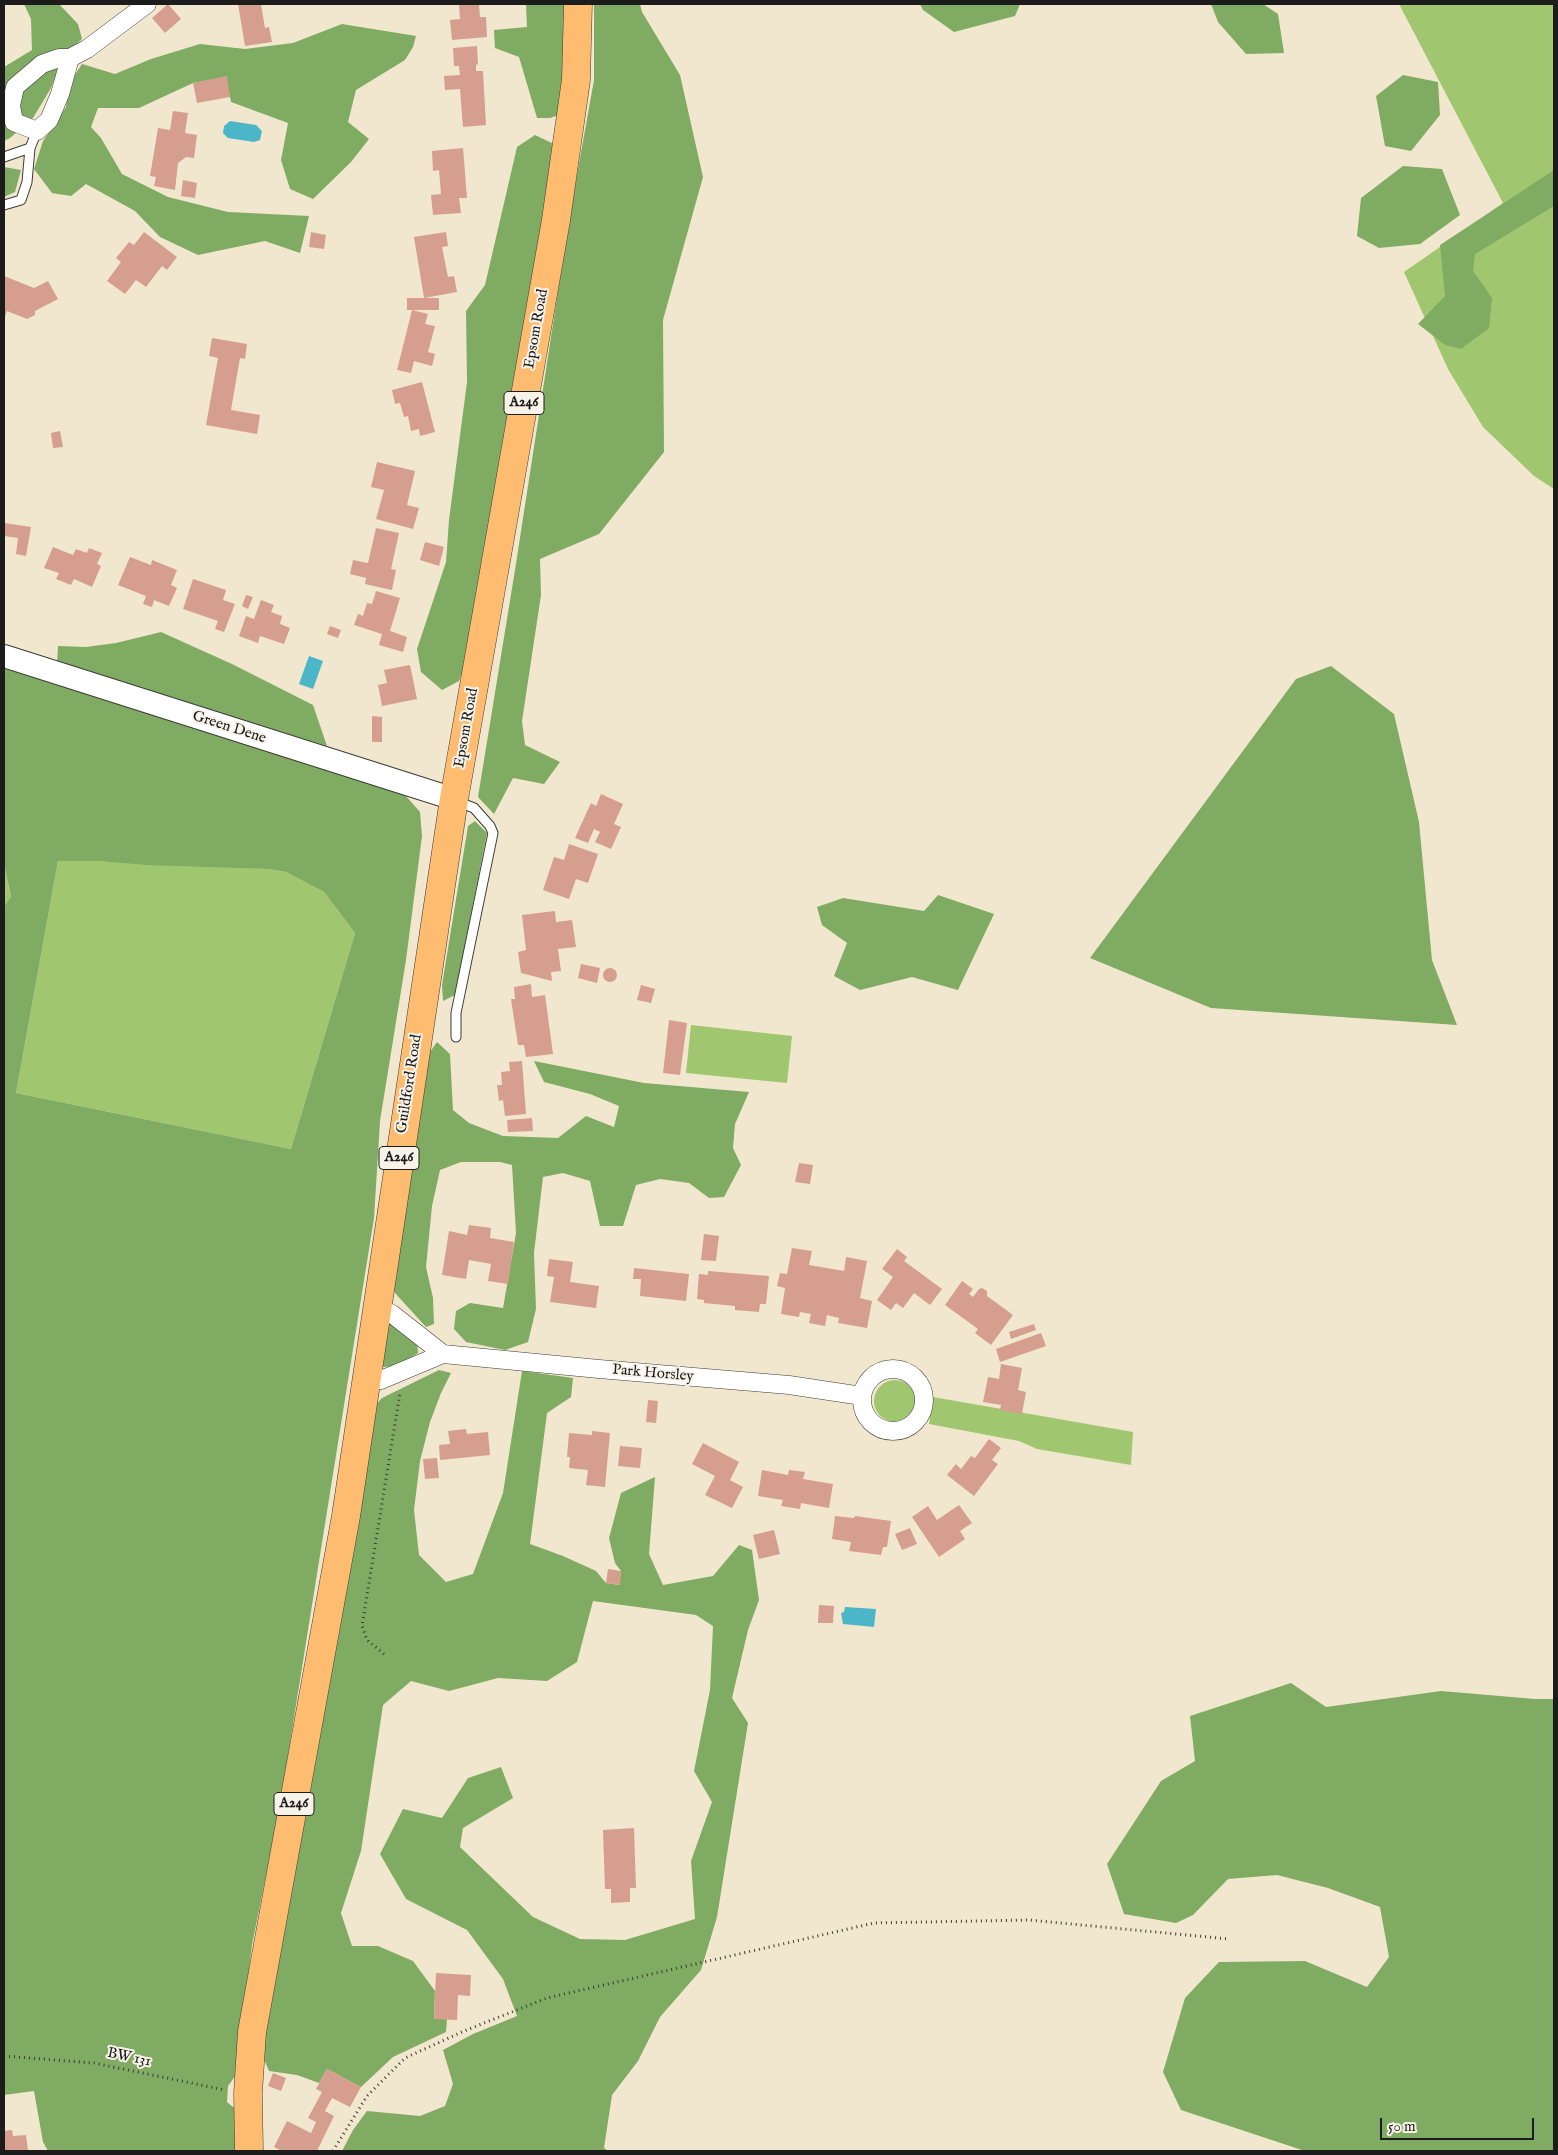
<!DOCTYPE html>
<html>
<head>
<meta charset="utf-8">
<style>
  body { margin:0 }
  #map { position:relative; width:1558px; height:2155px; overflow:hidden; background:#f1e7ce; font-family:"IM FELL English",serif }
  canvas { display:block }
  .frame { position:absolute; inset:0; border:5px solid #1c1c1c; pointer-events:none }
  .scale { position:absolute; left:1380px; top:2118px; width:154px; height:22px; box-sizing:border-box; border:2px solid #1c1c1c; border-top:0; padding-left:6px; font-size:15px; line-height:18px; white-space:nowrap; color:#1c1c1c; -webkit-text-stroke:4px #f7f3e8; paint-order:stroke }
</style>
</head>
<body>
<div id="map">
<canvas width="1558" height="2155"></canvas>
<div class="frame"></div>
<div class="scale">50 m</div>
</div>
<script>
const g = document.querySelector('canvas').getContext('2d');
g.lineJoin = 'round';
function fillPath(path, color) { g.fillStyle = color; g.fill(path, 'evenodd'); }
const shape = rows => new Path2D(rows.map(r => 'M' + r).join(''));
function stroke(path, color, width, dash) { g.strokeStyle = color; g.lineWidth = width; g.lineCap = dash ? 'butt' : 'round'; g.setLineDash(dash || []); g.stroke(path); }
function drawText(font, color, halo, rows, align = 'center') {
  g.font = font + ' "IM FELL English",serif'; g.lineWidth = 4; g.setLineDash([]); g.textBaseline = 'middle'; g.strokeStyle = halo; g.fillStyle = color; for (const [text, x, y, turn = 0] of rows) {
    g.save(); g.translate(x, y); g.rotate((+turn || 0) * Math.PI / 180); g.textAlign = isNaN(turn) ? turn : align; if (halo) g.strokeText(text, 0, 0); g.fillText(text, 0, 0); g.restore();
  }
}
fillPath(shape([
  [1399,4,1554,4,1554,489,1534,476,1483,427,1448,369,1404,272,1503,203],
  [58,861,98,861,269,869,286,872,324,892,355,933,291,1149,16,1093],
  [4,864,11,898,4,907],
  [691,1025,792,1036,787,1083,686,1073],
  '874 1401a21 21 0 1 1 42 0a21 21 0 1 1-42 0Z',
  [933,1397,1133,1432,1131,1465,1037,1449,1019,1441,929,1424]
]), '#a1c670');
fillPath(shape([
  [24,4,59,4,78,24,82,39,70,50,60,53,58,70,51,88,33,118,10,138,4,141,4,67,32,50,31,19],
  [526,4,572,4,562,114,550,118,537,118,519,57,495,48,494,30,527,27],
  [594,4,640,4,642,12,680,75,703,177,663,320,664,452,599,534,540,559,541,595,522,721,525,745,560,762,544,784,513,778,494,814,478,797,515,570,570,214,594,80],
  [920,4,1020,4,1015,16,954,32,923,10],
  [1211,4,1263,4,1278,14,1284,53,1246,54,1218,22],
  [342,24,416,36,413,47,405,60,356,90,348,122,369,139,351,162,313,199,290,189,281,160,288,123,231,102,226,77,193,83,139,108,98,108,91,127,101,138,122,174,168,197,228,212,309,216,300,253,265,241,198,255,160,237,135,211,86,184,71,196,52,193,34,169,43,141,66,107,69,84,82,64,115,74,151,59,200,44,245,49,293,43],
  [1403,75,1438,82,1440,115,1411,151,1385,146,1376,96],
  [535,135,556,145,472,646,459,681,442,690,421,672,417,649,446,562,449,520,467,382,466,311,485,285,517,147],
  [1403,166,1442,169,1460,215,1420,244,1379,248,1357,236,1361,198],
  [4,167,21,170,15,192,4,197],
  [1554,170,1554,206,1475,254,1473,271,1492,298,1489,328,1461,349,1445,345,1418,324,1445,296,1440,245],
  [161,632,232,664,313,705,327,746,57,663,58,646,86,647,116,643],
  [4,664,405,795,420,812,422,836,406,960,380,1121,374,1218,280,1805,252,1945,236,2075,228,2086,227,2102,239,2112,240,2151,48,2151,43,2142,34,2091,4,2095,4,907,11,897,4,864],
  [58,861,98,861,147,865,269,869,286,872,324,892,355,933,291,1149,16,1093],
  [1331,666,1394,714,1419,822,1432,960,1457,1025,1211,1008,1090,958,1296,679],
  [475,821,487,833,455,995,443,1001,442,985,468,826],
  [938,895,994,914,958,990,912,977,860,990,834,976,847,943,822,925,817,907,843,898,924,911],
  [437,1042,450,1054,453,1110,469,1123,503,1136,558,1138,586,1116,614,1127,619,1106,590,1094,544,1082,534,1061,644,1083,749,1092,735,1124,733,1148,741,1165,724,1197,709,1198,689,1183,660,1179,636,1185,623,1226,600,1226,590,1181,563,1173,543,1177,534,1253,536,1309,528,1342,505,1350,466,1342,454,1329,456,1311,470,1303,503,1308,516,1233,512,1165,500,1162,461,1162,440,1170,432,1206,426,1267,433,1298,434,1324,426,1327,395,1293,390,1276,415,1118,430,1052],
  [392,1323,417,1340,418,1353,397,1366,384,1367,376,1362,383,1324],
  [439,1370,451,1373,441,1393,430,1422,420,1461,414,1510,419,1555,446,1582,473,1574,503,1493,522,1371,573,1378,571,1397,547,1413,530,1544,563,1556,596,1571,606,1583,619,1585,621,1571,615,1563,609,1538,621,1493,655,1477,649,1554,663,1585,713,1576,739,1545,752,1550,759,1600,748,1630,732,1698,748,1723,717,1917,701,1970,660,2017,638,2061,612,2095,604,2148,608,2151,342,2151,353,2130,367,2111,420,2116,445,2106,453,2084,443,2050,473,2034,517,2016,503,1979,467,1930,406,1899,380,1854,403,1809,442,1818,468,1778,501,1767,513,1798,463,1828,460,1847,533,1917,580,1939,625,1940,695,1919,691,1861,712,1802,694,1771,710,1690,713,1626,696,1615,593,1601,577,1662,547,1681,498,1678,449,1691,411,1681,383,1705,361,1851,341,1913,352,1946,378,1946,413,1961,435,1991,434,2018,447,2019,446,2032,393,2057,361,2087,327,2069,319,2083,297,2075,269,2071,260,2050,370,1411,382,1398],
  [1291,1683,1326,1707,1441,1691,1535,1699,1554,1699,1554,2151,1305,2151,1181,2110,1163,2072,1185,1998,1219,1962,1305,1961,1367,1987,1389,1957,1380,1907,1328,1888,1277,1875,1228,1879,1193,1915,1176,1923,1124,1914,1107,1864,1161,1781,1195,1761,1190,1716]
]), '#80ab62');
fillPath(shape([
  [230,121,256,125,262,131,260,140,254,142,228,138,223,133,224,126],
  [309,656,323,661,313,689,299,684],
  [845,1607,876,1609,874,1627,843,1624,841,1613,844,1612]
]), '#4cb6c9');
fillPath(shape([
  [168,4,181,19,165,33,152,18],
  [238,4,261,4,265,28,269,27,272,42,245,46],
  [459,4,479,4,480,17,486,17,487,37,452,40,450,20,460,19],
  [477,46,478,64,476,65,476,71,483,71,486,125,463,127,460,89,445,90,444,76,460,75,459,66,454,66,453,48],
  [227,76,230,97,197,103,193,83],
  [173,111,188,113,185,133,197,135,194,158,186,157,178,163,175,190,154,186,156,177,150,176,158,128,170,130],
  [463,148,467,198,459,198,461,213,433,215,431,195,441,194,439,170,433,171,432,151],
  [183,180,197,183,195,198,181,196],
  [144,232,177,257,167,270,162,266,146,287,136,280,125,294,107,281,121,262,116,258,129,242,134,245],
  [311,232,326,235,324,249,309,247],
  [446,232,448,246,442,247,448,277,454,276,457,292,424,298,414,237],
  [4,276,34,288,48,281,58,299,35,311,35,315,27,319,7,311,4,319],
  [407,298,439,298,439,310,412,310,428,314,425,324,435,326,428,352,435,354,432,366,414,361,411,373,397,370,412,310,407,310],
  [212,338,247,344,245,359,240,358,231,410,260,415,257,434,206,425,218,358,209,356],
  [422,382,435,432,420,436,419,429,411,431,408,416,404,417,400,403,395,404,392,390],
  [60,431,63,447,53,448,51,433],
  [377,462,415,471,407,505,419,508,413,529,376,519,384,490,371,487],
  [4,523,31,527,26,556,16,554,18,538,4,536],
  [376,528,399,533,391,569,396,570,392,590,365,584,366,578,350,574,353,560,368,563],
  [425,542,444,547,439,566,420,560],
  [53,547,73,555,76,549,87,553,89,548,102,553,97,564,101,566,92,587,74,579,71,585,56,579,59,573,44,568],
  [130,557,151,565,152,560,177,570,171,585,177,588,169,606,154,600,152,607,143,604,146,596,118,585],
  [193,579,226,590,223,600,235,604,224,632,215,629,218,621,183,609],
  [376,591,400,598,390,631,407,637,403,652,379,645,382,634,354,625,358,614,363,616,367,603,372,604],
  [246,595,253,597,248,609,242,606],
  [261,600,274,605,271,612,282,616,280,624,290,628,284,644,260,636,258,643,239,636,246,616,254,619],
  [330,626,341,630,338,638,327,634],
  [410,665,417,699,382,706,378,685,387,683,384,670],
  [372,716,382,717,382,742,372,742],
  [601,794,623,804,614,824,621,827,611,849,595,842,600,832,594,829,588,843,575,838,591,803,596,806],
  [569,844,598,854,588,883,576,879,569,899,543,890,554,857,564,860],
  [555,911,556,922,572,920,576,947,558,949,561,971,551,972,552,981,521,973,518,952,526,950,522,915],
  [581,964,600,968,597,983,578,978],
  '603 975a7 7 0 1 1 14 0a7 7 0 1 1-14 0Z',
  [531,984,532,997,545,995,553,1054,526,1057,524,1045,518,1045,511,999,515,999,514,987],
  [641,985,655,989,651,1003,637,1000],
  [669,1020,687,1023,680,1075,663,1073],
  [522,1061,526,1114,505,1116,503,1100,499,1101,497,1085,502,1085,501,1072,510,1071,509,1062],
  [532,1118,533,1131,508,1132,507,1120],
  [799,1163,813,1165,810,1184,795,1182],
  [469,1225,491,1228,490,1238,514,1242,508,1284,488,1281,491,1264,469,1260,466,1279,442,1275,449,1231,467,1235],
  [704,1234,719,1236,716,1261,701,1260],
  [792,1248,812,1251,809,1265,844,1271,846,1257,867,1261,860,1298,872,1301,867,1328,838,1323,839,1318,827,1315,825,1326,809,1323,811,1314,800,1312,799,1317,781,1314,785,1288,777,1286,780,1273,787,1274],
  [897,1249,907,1257,904,1261,942,1289,930,1305,914,1293,903,1308,896,1303,891,1310,877,1300,893,1277,882,1269],
  [549,1259,573,1262,570,1282,599,1286,596,1308,550,1302,554,1277,547,1276],
  [634,1268,689,1274,686,1301,640,1296,641,1279,633,1279],
  [708,1271,769,1276,766,1304,760,1304,759,1312,735,1310,735,1306,704,1303,704,1300,697,1299,699,1274,708,1275],
  [962,1281,973,1289,969,1294,973,1297,979,1289,982,1288,987,1291,987,1296,1013,1315,991,1345,975,1333,978,1329,945,1305],
  [1034,1324,1036,1330,1011,1339,1009,1332],
  [1041,1333,1046,1346,1000,1362,996,1349],
  [1001,1364,1022,1368,1018,1390,1026,1392,1022,1414,1000,1410,1001,1405,983,1402,988,1377,999,1379],
  [648,1400,658,1401,656,1423,646,1422],
  [466,1429,467,1434,488,1432,490,1455,440,1460,439,1445,450,1444,448,1431],
  [592,1431,610,1433,605,1487,586,1485,588,1470,569,1468,570,1457,567,1457,569,1433,592,1435],
  [989,1439,1001,1448,992,1460,998,1464,974,1496,947,1475,956,1464,961,1469,971,1456,975,1458],
  [703,1443,739,1462,730,1480,743,1487,732,1508,705,1495,715,1476,692,1464],
  [620,1446,642,1448,640,1468,618,1466],
  [437,1458,439,1478,425,1479,423,1459],
  [762,1470,788,1475,789,1470,805,1472,803,1479,833,1484,829,1508,801,1503,800,1509,781,1506,783,1500,758,1496],
  [959,1505,972,1523,960,1531,965,1539,939,1557,912,1517,928,1506,937,1520],
  [835,1516,854,1518,855,1516,891,1521,887,1547,883,1547,881,1555,849,1551,851,1542,832,1539],
  [910,1528,917,1544,902,1550,895,1534],
  [774,1530,780,1554,759,1559,753,1535],
  [608,1569,621,1571,620,1585,606,1583],
  [819,1605,834,1606,833,1623,818,1623],
  [634,1828,636,1888,630,1888,630,1902,611,1903,611,1889,605,1889,603,1830],
  [436,1973,471,1975,470,1996,458,1995,457,2020,434,2019],
  [327,2069,361,2087,350,2107,332,2098,325,2111,334,2116,317,2151,282,2151,274,2147,287,2121,311,2133,316,2122,308,2118,322,2092,316,2089],
  [273,2073,286,2078,281,2091,268,2086],
  [12,2130,13,2136,26,2135,28,2151,4,2151,4,2131]
]), '#d59e8f');
const service = shape([
  [4,157,30,148],
  [4,205,21,200,27,182,30,148,37,131],
  [456,1037,456,1013,493,833,490,826,474,808,456,801]
]);
const minor = shape([
  [70,58,60,94,49,120,37,131,14,122,11,106,15,87,42,64,59,58,70,58,87,49,147,4],
  [377,1307,392,1314,443,1354,599,1369,789,1385,862,1396],
  '862 1400a31 31 0 1 1 62 0a31 31 0 1 1-62 0Z',
  [365,1381,381,1380,443,1354]
]);
const tertiary = shape([
  [4,656,454,799]
]);
const primary = shape([
  [249,2151,248,2093,252,2032,346,1516,454,799,556,220,576,80,578,4]
]);
stroke(service, '#3c3a37', 11);
stroke(minor, '#3c3a37', 19);
stroke(tertiary, '#3c3a37', 24);
stroke(primary, '#3c3a37', 29);
stroke(shape([
  [384,1654,367,1640,362,1626,400,1393],
  [4,2056,94,2063,225,2090],
  [333,2151,367,2096,405,2058,464,2031,547,1998,874,1923,1029,1920,1229,1939]
]), '#3c3a37', 3, [1, 4]);
stroke(service, '#fff', 9);
stroke(minor, '#fff', 18);
stroke(tertiary, '#fff', 22);
stroke(primary, '#febc70', 28);
for (const [x, y, w] of [
  [524,403,40],
  [399,1158,40],
  [294,1804,40]
]) { const box = new Path2D(); box.roundRect(x - w / 2, y - 11.5, w, 23, 4); g.fillStyle = '#f7f3e8'; g.fill(box); stroke(box, '#1c1c1c', 1); }
drawText('bold 14px', '#1c1c1c', null, [
  ["A246",524,403],
  ["A246",399,1158],
  ["A246",294,1804]
]);
drawText('15px', '#1c1c1c', '#f7f3e8', [
  ["Epsom Road",537,329,-80],
  ["Green Dene",229,728,18],
  ["Epsom Road",467,728,-80],
  ["Guildford Road",410,1084,-81],
  ["Park Horsley",653,1374,5],
  ["BW 131",129,2058,12]
]);
</script>
</body>
</html>
